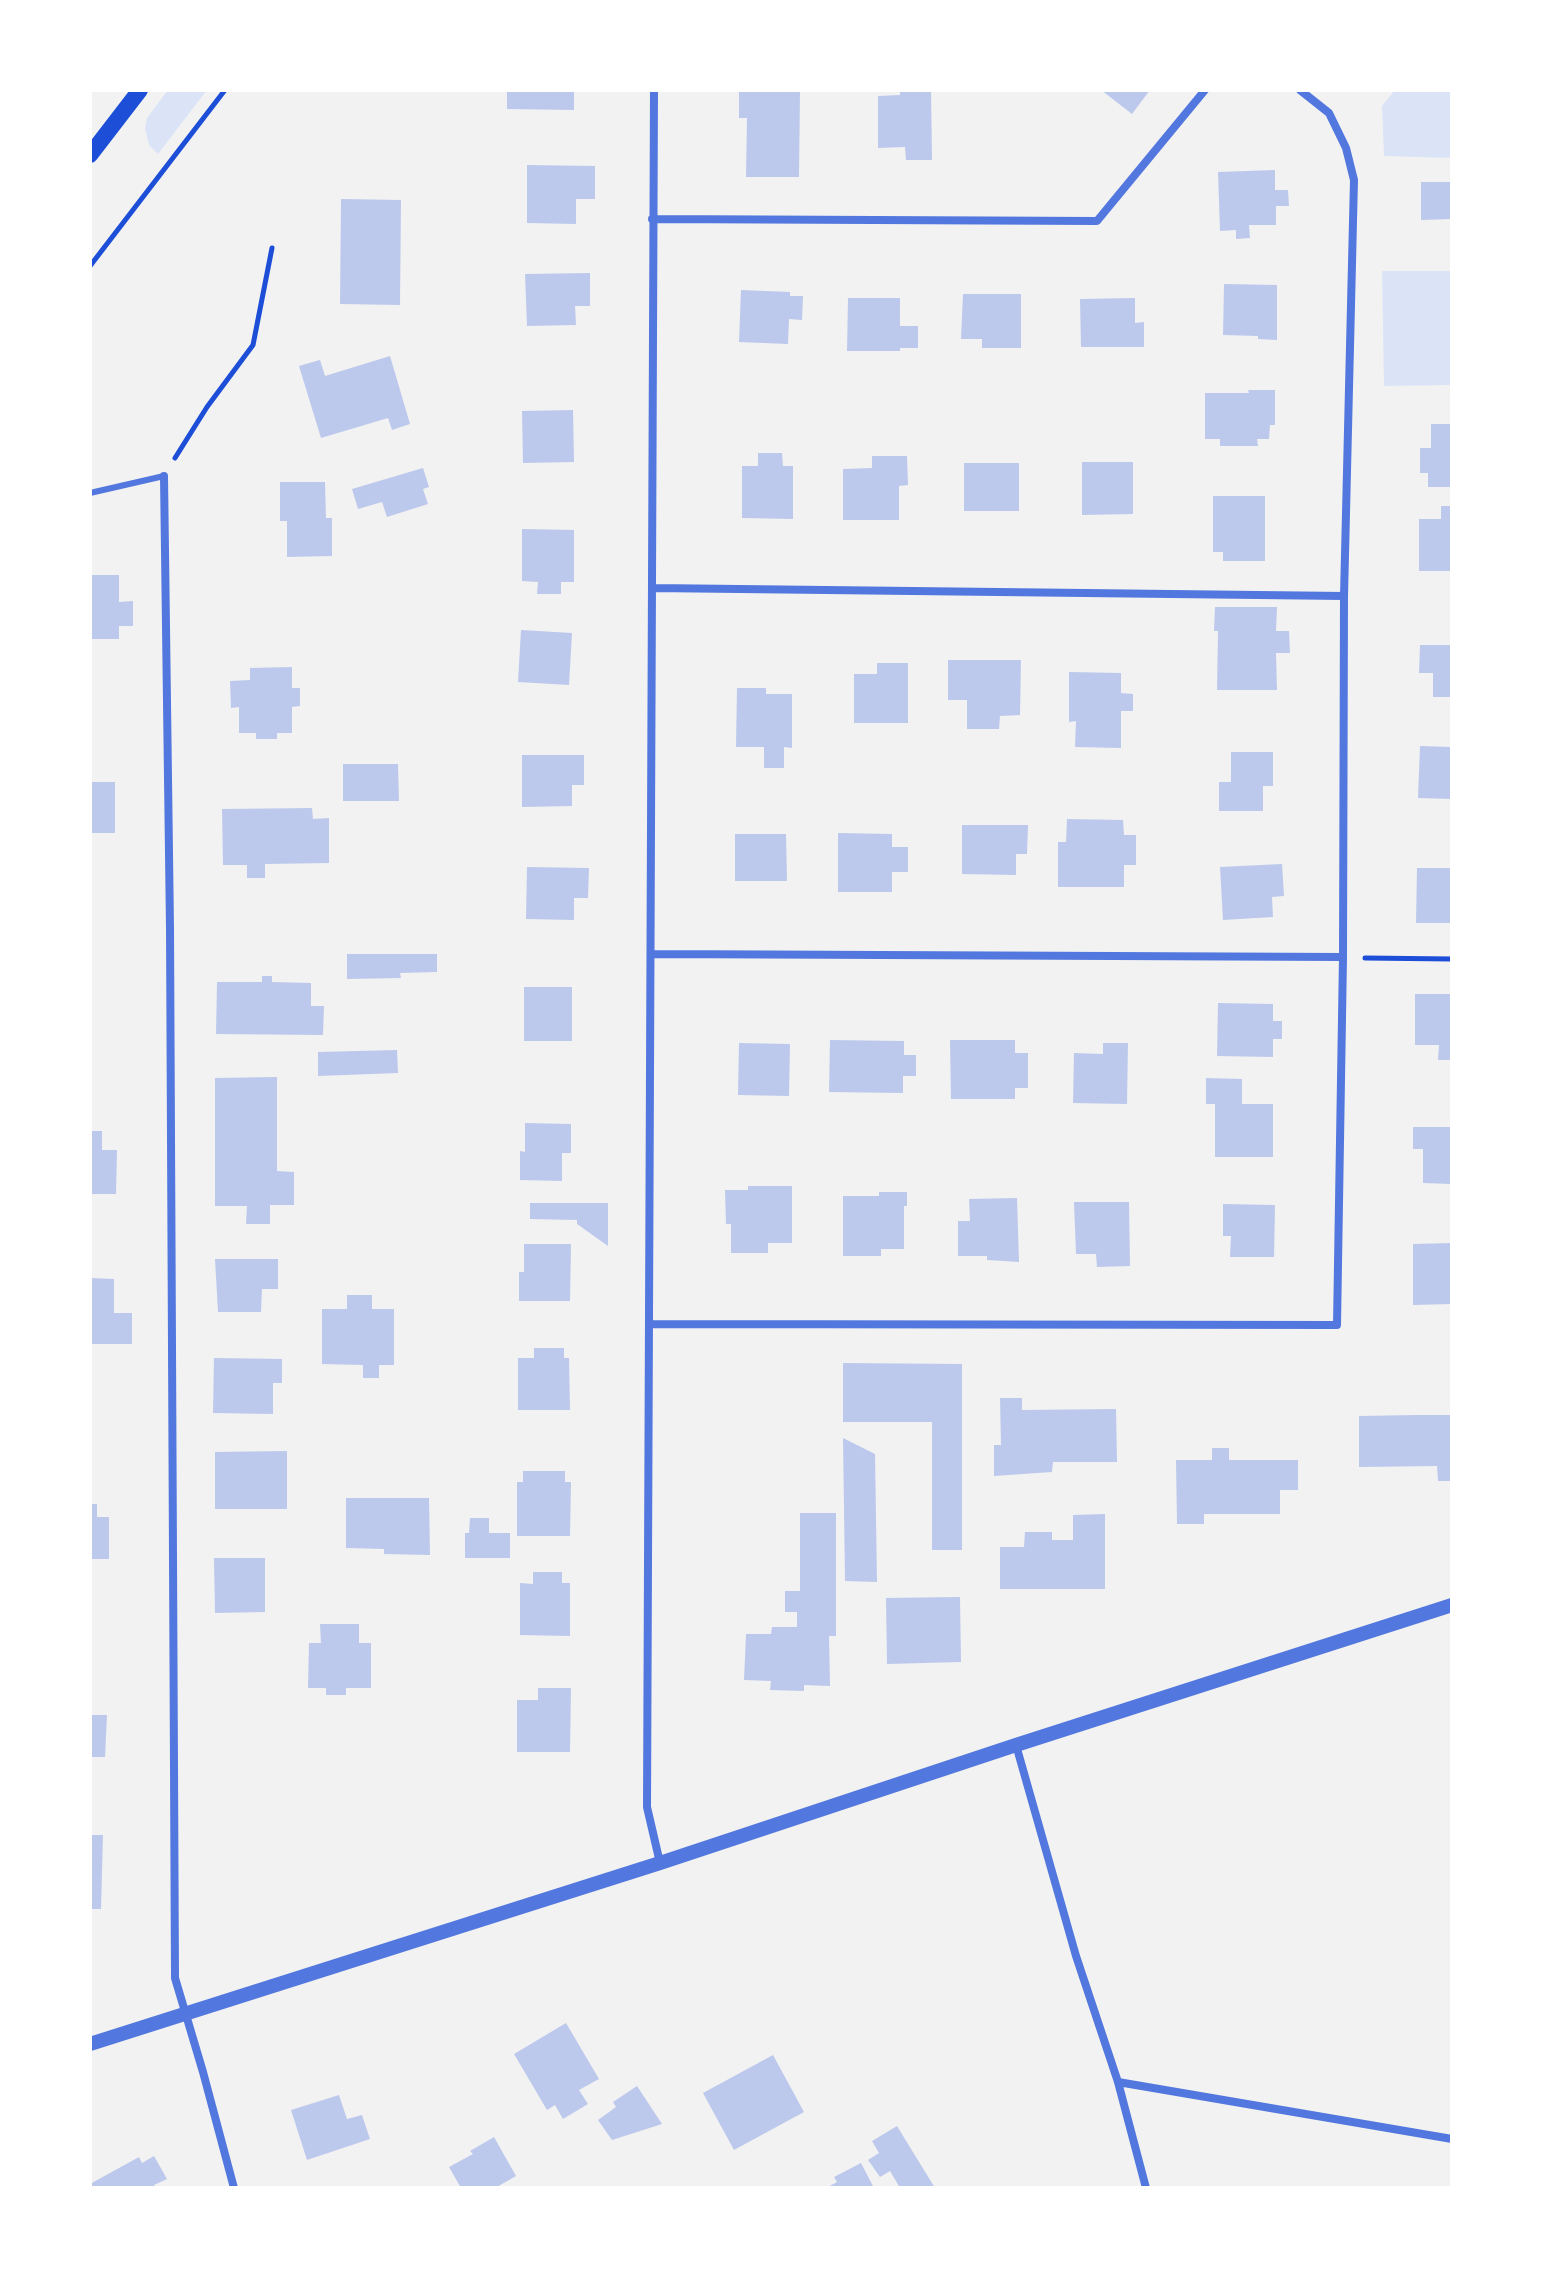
<!DOCTYPE html>
<html>
<head>
<meta charset="utf-8">
<style>
  body { margin:0 }
  #map { position:relative; width:1542px; height:2278px; overflow:hidden; background:#f2f2f2; font-family:"PT Sans Narrow",sans-serif }
  canvas { display:block }
  .frame { position:absolute; inset:0; border:92px solid #fff; pointer-events:none }
</style>
</head>
<body>
<div id="map">
<canvas width="1542" height="2278"></canvas>
<div class="frame"></div>
</div>
<script>
const g = document.querySelector('canvas').getContext('2d');
g.lineJoin = 'round';
function fillPath(path, color) { g.fillStyle = color; g.fill(path, 'evenodd'); }
const shape = rows => new Path2D(rows.map(r => 'M' + r).join(''));
function stroke(path, color, width, dash) { g.strokeStyle = color; g.lineWidth = width; g.lineCap = dash ? 'butt' : 'round'; g.setLineDash(dash || []); g.stroke(path); }
fillPath(shape([
  [168,90,207,90,158,154,149,145,145,128,147,118],
  [1395,90,1452,90,1452,158,1384,156,1382,106],
  [1382,271,1452,271,1452,385,1384,386]
]), '#dbe4f7');
fillPath(shape([
  [507,90,574,90,574,110,507,109],
  [739,90,800,90,799,177,746,177,747,118,739,118],
  [900,90,931,90,932,160,906,160,905,147,878,148,878,96,900,95],
  [1101,90,1150,90,1132,114],
  [527,165,595,166,595,199,576,199,576,224,527,223],
  [1275,170,1275,190,1288,190,1289,206,1276,206,1276,225,1249,225,1250,238,1236,239,1236,230,1220,231,1218,172],
  [1421,182,1452,182,1452,219,1421,220],
  [341,199,401,200,400,305,340,304],
  [590,273,590,306,575,306,576,325,527,326,525,274],
  [1224,284,1277,285,1277,340,1258,339,1258,336,1223,335],
  [741,290,790,292,790,296,803,296,802,320,789,319,788,344,739,342],
  [963,294,1021,294,1021,348,982,348,982,339,961,339],
  [848,298,900,298,900,326,918,326,918,348,900,348,900,351,847,351],
  [1135,298,1135,323,1144,322,1144,347,1081,347,1080,299],
  [390,356,410,424,392,430,388,418,321,438,299,366,320,360,325,376],
  [1248,390,1275,390,1275,425,1270,425,1269,439,1257,439,1258,446,1220,446,1220,439,1205,439,1205,393,1249,393],
  [573,410,574,462,523,463,522,411],
  [1431,424,1452,424,1450,487,1428,487,1428,473,1420,473,1420,448,1431,448],
  [758,453,782,453,783,466,793,466,793,519,742,518,742,466,758,466],
  [872,456,907,456,908,485,899,486,899,520,843,520,843,469,872,468],
  [1082,462,1133,462,1133,514,1082,515],
  [964,463,1019,463,1019,511,964,511],
  [423,468,429,487,423,489,428,504,387,517,382,502,358,509,352,489],
  [280,482,325,482,326,518,332,518,332,556,287,557,287,521,280,521],
  [1213,496,1265,496,1265,561,1223,561,1223,552,1213,552],
  [1441,506,1452,506,1452,571,1419,571,1419,519,1441,519],
  [522,529,574,530,574,582,561,582,561,594,537,594,538,582,522,581],
  [90,575,119,575,119,602,133,601,133,626,119,626,119,639,90,639],
  [1215,607,1277,607,1276,631,1289,631,1290,653,1276,653,1277,690,1217,690,1218,631,1214,631],
  [521,630,572,633,569,685,518,682],
  [1420,645,1452,645,1452,697,1433,697,1433,673,1419,673],
  [948,660,1021,660,1020,715,1000,716,999,729,967,729,967,700,948,700],
  [877,663,908,663,908,723,854,723,854,674,877,674],
  [292,667,292,688,300,688,300,706,292,707,292,733,277,733,277,739,256,739,256,733,239,733,239,707,231,708,230,681,250,680,250,668],
  [1069,672,1121,673,1121,693,1133,694,1133,711,1121,711,1121,748,1075,747,1076,721,1069,722],
  [737,688,766,688,766,694,792,694,792,748,784,747,784,768,764,768,764,747,736,747],
  [1420,746,1452,747,1452,799,1418,798],
  [1231,752,1273,752,1273,786,1263,786,1263,811,1219,811,1219,782,1231,782],
  [522,755,584,755,584,785,572,785,572,806,522,807],
  [343,764,398,764,399,801,343,801],
  [90,782,115,782,115,833,90,833],
  [312,808,313,819,329,818,329,863,265,864,265,878,247,878,247,865,223,865,222,809],
  [1067,819,1123,820,1124,835,1136,835,1136,865,1124,865,1124,887,1058,887,1058,842,1066,842],
  [962,825,1028,825,1027,854,1016,854,1016,875,962,874],
  [838,833,892,834,892,847,908,847,908,872,892,872,892,892,838,892],
  [735,834,786,834,787,881,735,881],
  [1282,864,1284,896,1272,897,1273,917,1223,920,1220,867],
  [527,867,589,868,588,898,574,898,574,920,526,919],
  [1417,868,1452,868,1452,923,1416,923],
  [347,954,437,954,437,972,400,973,401,978,347,979],
  [262,976,272,976,272,982,311,983,311,1006,324,1006,323,1035,216,1034,217,982,262,982],
  [524,987,572,987,572,1041,524,1041],
  [1415,994,1452,994,1452,1060,1438,1060,1439,1045,1415,1045],
  [1218,1003,1273,1004,1273,1021,1282,1021,1282,1039,1273,1039,1273,1057,1217,1056],
  [830,1040,904,1041,904,1055,916,1055,916,1076,903,1076,903,1093,829,1092],
  [950,1040,1015,1040,1015,1053,1028,1053,1028,1088,1015,1088,1015,1099,951,1099],
  [739,1043,790,1044,789,1096,738,1095],
  [1103,1043,1128,1043,1127,1104,1073,1103,1074,1053,1103,1054],
  [397,1050,398,1073,318,1076,318,1052],
  [277,1077,277,1171,294,1172,294,1205,270,1205,270,1224,246,1224,247,1206,215,1206,215,1078],
  [1206,1078,1242,1079,1242,1104,1273,1104,1273,1157,1215,1157,1215,1104,1206,1104],
  [525,1123,571,1124,571,1153,562,1153,562,1181,520,1180,520,1151,525,1152],
  [1413,1127,1452,1127,1452,1184,1423,1183,1423,1149,1413,1149],
  [90,1131,102,1131,102,1150,117,1150,116,1194,90,1194],
  [748,1186,792,1186,792,1243,768,1243,768,1253,731,1253,731,1224,726,1224,725,1190,748,1190],
  [879,1192,907,1192,907,1206,904,1206,904,1249,881,1249,881,1256,843,1256,843,1196,879,1196],
  [1017,1198,1019,1262,987,1260,987,1256,958,1256,958,1221,970,1221,969,1199],
  [1074,1202,1129,1202,1130,1266,1097,1267,1096,1254,1076,1254],
  [530,1203,608,1203,608,1246,577,1224,577,1220,530,1219],
  [1223,1204,1275,1205,1274,1257,1230,1257,1231,1236,1223,1236],
  [1452,1243,1452,1304,1413,1305,1413,1244],
  [524,1244,571,1244,570,1301,519,1301,519,1272,524,1272],
  [215,1259,278,1259,278,1289,262,1289,261,1312,218,1312],
  [90,1278,114,1279,114,1313,132,1313,132,1344,90,1344],
  [347,1295,372,1295,372,1309,394,1309,394,1365,379,1365,379,1378,363,1378,363,1365,322,1364,322,1309,347,1309],
  [534,1348,564,1348,564,1358,569,1358,570,1410,518,1410,518,1358,534,1358],
  [214,1358,282,1359,282,1383,273,1383,273,1414,213,1413],
  [843,1363,962,1364,962,1550,932,1550,932,1422,843,1422],
  [1000,1398,1022,1398,1022,1410,1116,1409,1117,1462,1053,1462,1052,1472,994,1476,994,1445,1001,1445],
  [1416,1415,1452,1415,1452,1481,1438,1481,1437,1466,1359,1467,1359,1416],
  [843,1438,875,1454,877,1582,845,1581],
  [1212,1448,1229,1448,1229,1460,1298,1460,1298,1490,1280,1490,1280,1514,1204,1514,1204,1524,1177,1524,1176,1460,1212,1460],
  [287,1451,287,1509,215,1509,215,1452],
  [523,1471,565,1471,565,1482,571,1482,570,1536,517,1536,517,1482,523,1482],
  [346,1498,429,1498,430,1555,384,1554,384,1549,346,1548],
  [90,1504,97,1504,97,1517,109,1517,109,1559,90,1559],
  [800,1513,836,1513,836,1636,829,1636,830,1686,804,1685,804,1691,770,1690,771,1681,744,1680,746,1634,771,1634,772,1627,797,1627,797,1612,785,1612,785,1591,800,1591],
  [1105,1514,1105,1589,1000,1589,1000,1547,1024,1547,1025,1532,1052,1532,1052,1540,1073,1540,1073,1515],
  [470,1518,489,1518,489,1533,510,1533,510,1558,465,1558,465,1533,469,1533],
  [214,1558,265,1558,265,1612,215,1613],
  [533,1572,562,1572,562,1583,570,1583,570,1636,520,1635,520,1583,533,1584],
  [960,1597,961,1662,887,1664,886,1598],
  [320,1624,359,1624,359,1643,371,1643,371,1688,346,1688,346,1695,326,1695,326,1688,308,1688,309,1643,321,1643],
  [538,1688,571,1688,570,1752,517,1752,517,1700,538,1700],
  [90,1715,107,1715,105,1757,90,1757],
  [90,1835,103,1835,101,1909,90,1909],
  [566,2023,599,2079,579,2090,588,2104,563,2119,555,2105,547,2110,514,2054],
  [773,2055,804,2112,734,2150,703,2093],
  [637,2086,662,2124,612,2140,598,2120,616,2107,613,2102],
  [339,2095,347,2119,362,2115,370,2139,307,2160,291,2110],
  [897,2126,935,2188,900,2188,890,2171,880,2177,868,2160,879,2153,872,2141],
  [494,2137,516,2176,495,2188,461,2188,449,2167,473,2154,470,2151],
  [154,2156,167,2179,154,2185,156,2188,90,2188,90,2184,139,2157,142,2163],
  [861,2163,874,2188,826,2188,837,2182,834,2177]
]), '#bdc9ec');
stroke(shape([
  [90,266,225,90],
  [175,458,207,407,253,345,272,248],
  [1365,958,1452,959]
]), '#1d4ed8', 5);
stroke(shape([
  [90,493,164,476]
]), '#5277de', 6);
stroke(shape([
  [654,90,647,1807,660,1863],
  [652,219,1097,221,1205,90],
  [164,476,170,928,175,1978,203,2072,234,2188],
  [653,588,1344,596],
  [651,954,1343,957],
  [649,1324,1337,1325,1343,957,1344,596,1354,180,1346,148,1329,113,1300,90],
  [1016,1745,1076,1956,1118,2082,1146,2188],
  [1118,2082,1452,2139]
]), '#5277de', 8);
stroke(shape([
  [90,2044,660,1863,1016,1745,1452,1605]
]), '#5277de', 14);
stroke(shape([
  [90,155,140,90]
]), '#1d4ed8', 16);
</script>
</body>
</html>
